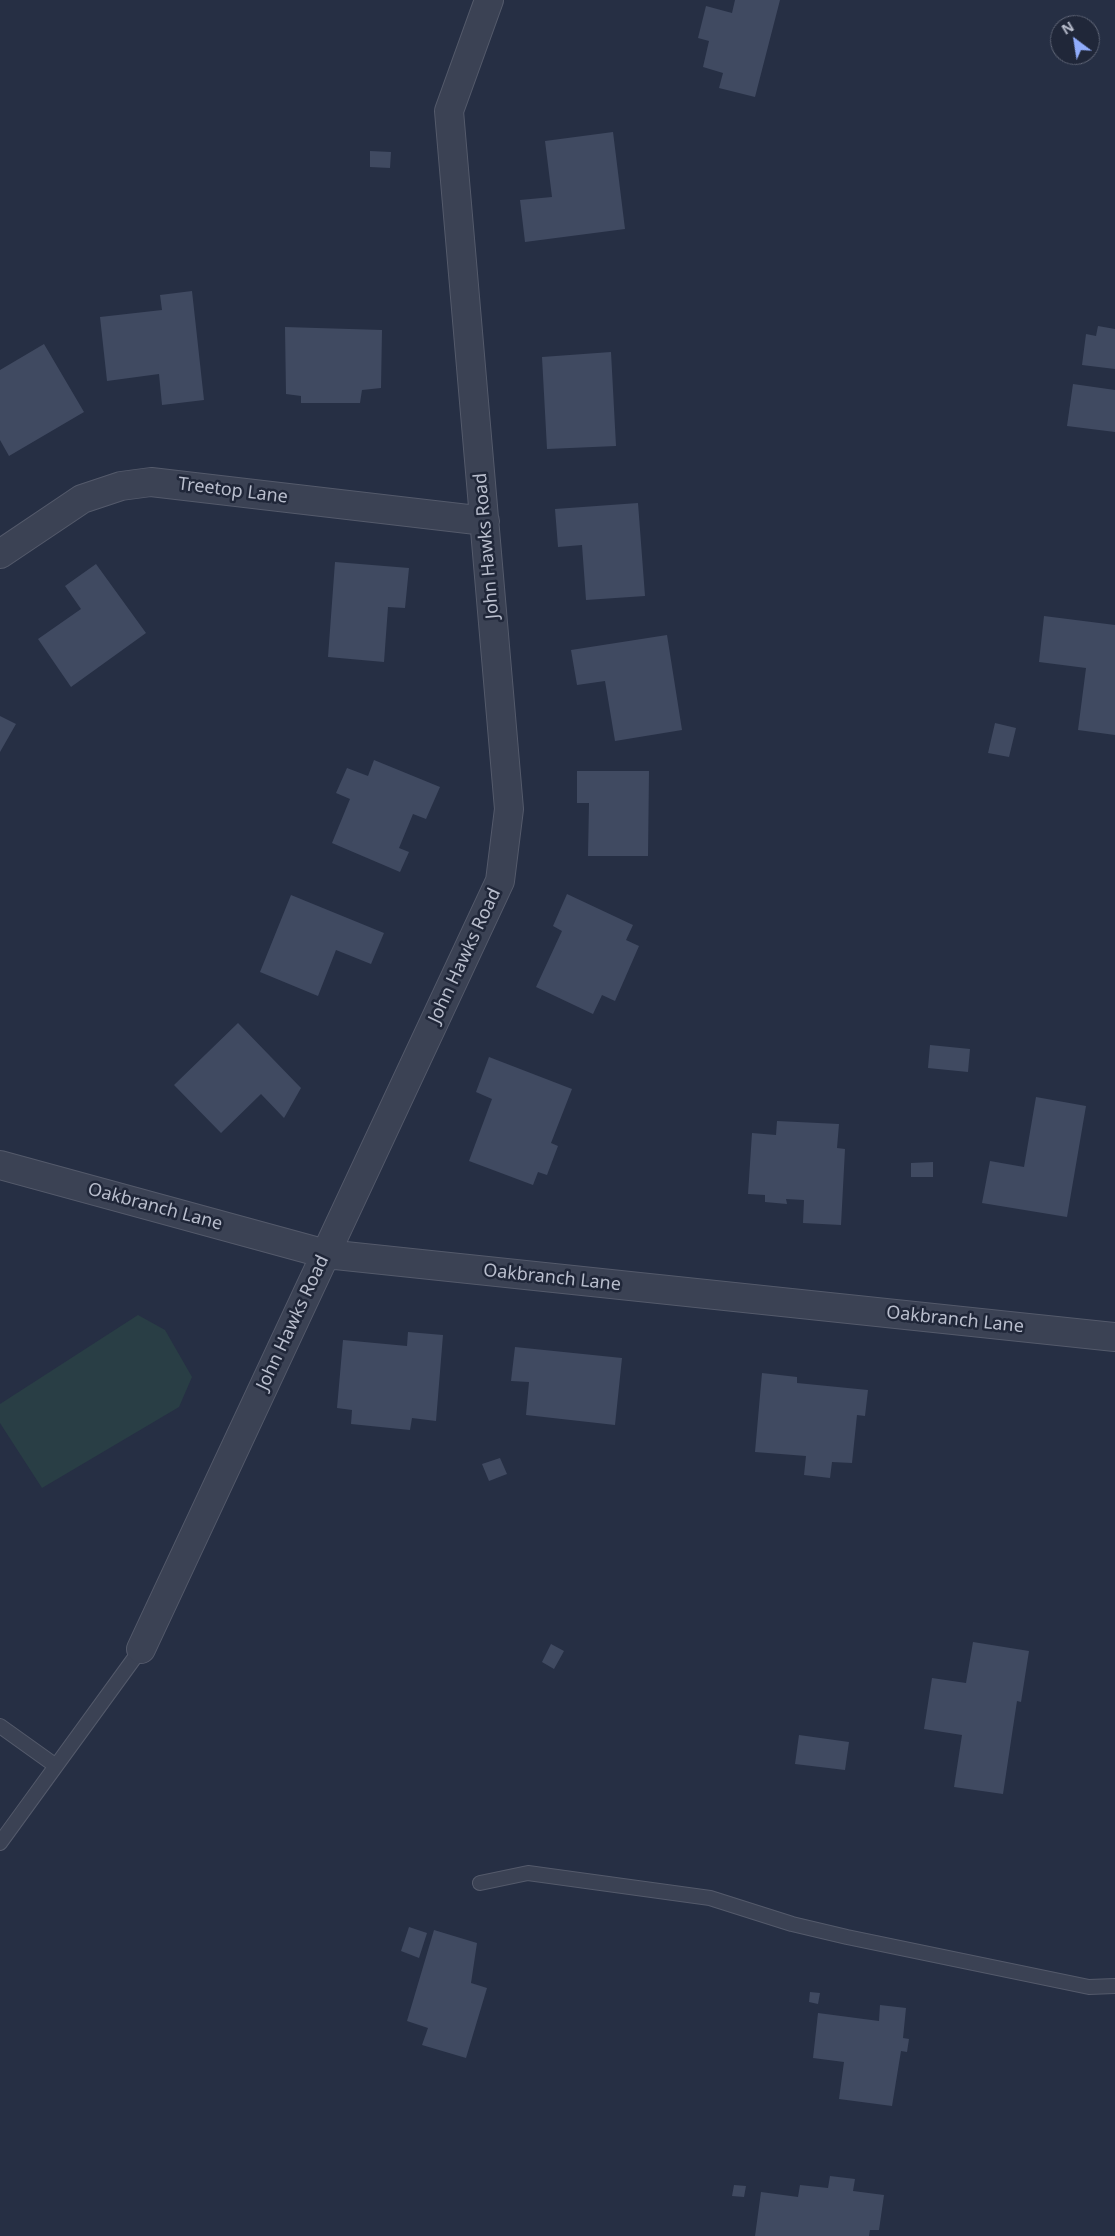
<!DOCTYPE html>
<html>
<head>
<meta charset="utf-8">
<style>
  body { margin:0 }
  #map { position:relative; width:1115px; height:2236px; overflow:hidden; background:#262f44; font-family:"Noto Sans",sans-serif }
  canvas { display:block }
  .north { position:absolute; left:1050px; top:15px; width:50px; height:50px; box-sizing:border-box; background:#202739; border:1px solid #5d6374; border-radius:50%; rotate:329deg; font-size:14px; font-weight:700; line-height:20px; text-align:center; color:#b9becd }
  .north::after { content:''; display:block; margin:auto; width:18px; height:22px; background:#90acfb; clip-path:polygon(50% 0,100% 100%,50% 72%,0 100%) }
</style>
</head>
<body>
<div id="map">
<canvas width="1115" height="2236"></canvas>
<div class="north">N</div>
</div>
<script>
const g = document.querySelector('canvas').getContext('2d');
g.lineJoin = 'round';
function fillPath(path, color) { g.fillStyle = color; g.fill(path, 'evenodd'); }
const shape = rows => new Path2D(rows.map(r => 'M' + r).join(''));
function stroke(path, color, width, dash) { g.strokeStyle = color; g.lineWidth = width; g.lineCap = dash ? 'butt' : 'round'; g.setLineDash(dash || []); g.stroke(path); }
function drawText(font, color, halo, rows, align = 'center') {
  g.font = font + ' "Noto Sans",sans-serif'; g.lineWidth = 5; g.setLineDash([]); g.textBaseline = 'middle'; g.strokeStyle = halo; g.fillStyle = color; for (const [text, x, y, turn = 0] of rows) {
    g.save(); g.translate(x, y); g.rotate((+turn || 0) * Math.PI / 180); g.textAlign = isNaN(turn) ? turn : align; if (halo) g.strokeText(text, 0, 0); g.fillText(text, 0, 0); g.restore();
  }
}
fillPath(shape([
  [138,1315,165,1330,192,1377,179,1407,42,1488,0,1423,0,1404]
]), '#293e45');
fillPath(shape([
  [735,0,780,0,755,97,719,88,723,73,703,67,709,41,698,38,706,6,732,13],
  [613,132,625,229,525,242,520,200,552,197,545,141],
  [370,151,391,152,390,168,370,167],
  [192,291,204,400,162,405,159,374,107,381,100,317,162,310,160,295],
  [1098,326,1115,329,1115,369,1082,365,1086,334,1096,336],
  [285,327,382,330,381,388,362,390,360,403,301,403,301,396,286,394],
  [44,344,84,412,9,456,0,440,0,370],
  [611,352,616,446,547,449,542,357],
  [1073,384,1115,390,1115,432,1067,426],
  [638,503,645,596,586,600,582,545,558,547,555,509],
  [335,562,409,568,405,608,388,607,384,662,328,657],
  [96,564,146,633,71,687,38,639,81,609,65,586],
  [1044,616,1115,625,1115,735,1078,730,1086,668,1039,662],
  [667,635,682,730,615,741,605,681,577,685,571,650],
  [0,716,16,724,0,752],
  [995,723,1016,728,1009,757,988,753],
  [374,760,440,787,426,819,413,814,399,848,409,852,400,872,332,843,350,799,336,793,347,768,368,776],
  [577,771,649,771,648,856,588,856,589,803,577,803],
  [567,894,633,925,626,940,639,946,615,1001,602,995,593,1014,536,987,562,931,553,926],
  [291,895,384,933,371,964,336,950,318,996,260,972],
  [238,1023,301,1088,284,1118,261,1094,221,1133,174,1085],
  [930,1045,970,1049,968,1072,928,1068],
  [489,1057,572,1089,551,1143,558,1146,547,1175,538,1172,533,1185,469,1161,492,1099,476,1092],
  [1036,1097,1086,1106,1067,1217,982,1203,990,1161,1024,1167],
  [777,1121,839,1124,837,1148,845,1149,841,1225,803,1223,804,1200,786,1199,787,1204,765,1202,765,1195,748,1194,752,1133,776,1135],
  [933,1162,933,1177,911,1177,911,1163],
  [408,1332,443,1335,436,1421,412,1418,410,1430,351,1424,352,1410,337,1408,343,1340,407,1346],
  [515,1347,622,1358,615,1425,526,1415,529,1382,511,1381],
  [762,1373,797,1377,797,1383,868,1390,865,1416,857,1415,852,1463,832,1462,830,1478,804,1475,806,1456,755,1452],
  [500,1458,507,1474,489,1481,482,1464],
  [973,1642,1029,1651,1021,1702,1017,1701,1003,1794,954,1787,962,1735,924,1729,932,1678,966,1683],
  [551,1644,564,1651,554,1669,542,1662],
  [799,1735,849,1742,845,1770,795,1764],
  [409,1927,427,1933,419,1958,401,1951],
  [434,1930,477,1943,471,1983,487,1988,466,2058,422,2045,428,2028,407,2021],
  [810,1992,820,1993,818,2004,809,2002],
  [880,2005,906,2008,903,2038,909,2039,907,2052,901,2051,892,2106,839,2099,844,2062,813,2058,818,2013,879,2021],
  [830,2176,855,2179,853,2191,884,2195,879,2230,870,2230,869,2236,755,2236,761,2192,798,2197,800,2185,828,2188],
  [734,2185,746,2186,744,2197,732,2196]
]), '#404a61');
const service = shape([
  [0,1726,56,1766],
  [0,1843,141,1649],
  [480,1883,528,1873,710,1898,792,1924,847,1937,1089,1987,1115,1986]
]);
const minor = shape([
  [0,554,82,499,121,486,151,482,485,521],
  [0,1165,326,1254,1115,1337],
  [141,1649,500,881,509,809,449,111,489,0]
]);
stroke(service, '#545a6b', 16);
stroke(minor, '#545a6b', 30);
stroke(service, '#3b4254', 14);
stroke(minor, '#3b4254', 28);
drawText('18px', '#b9becd', '#202739', [
  ["Treetop Lane",233,491,7],
  ["John Hawks Road",487,546,-95],
  ["John Hawks Road",465,956,-65],
  ["Oakbranch Lane",155,1207,15],
  ["Oakbranch Lane",552,1278,6],
  ["Oakbranch Lane",955,1320,6],
  ["John Hawks Road",293,1323,-65]
]);
</script>
</body>
</html>
